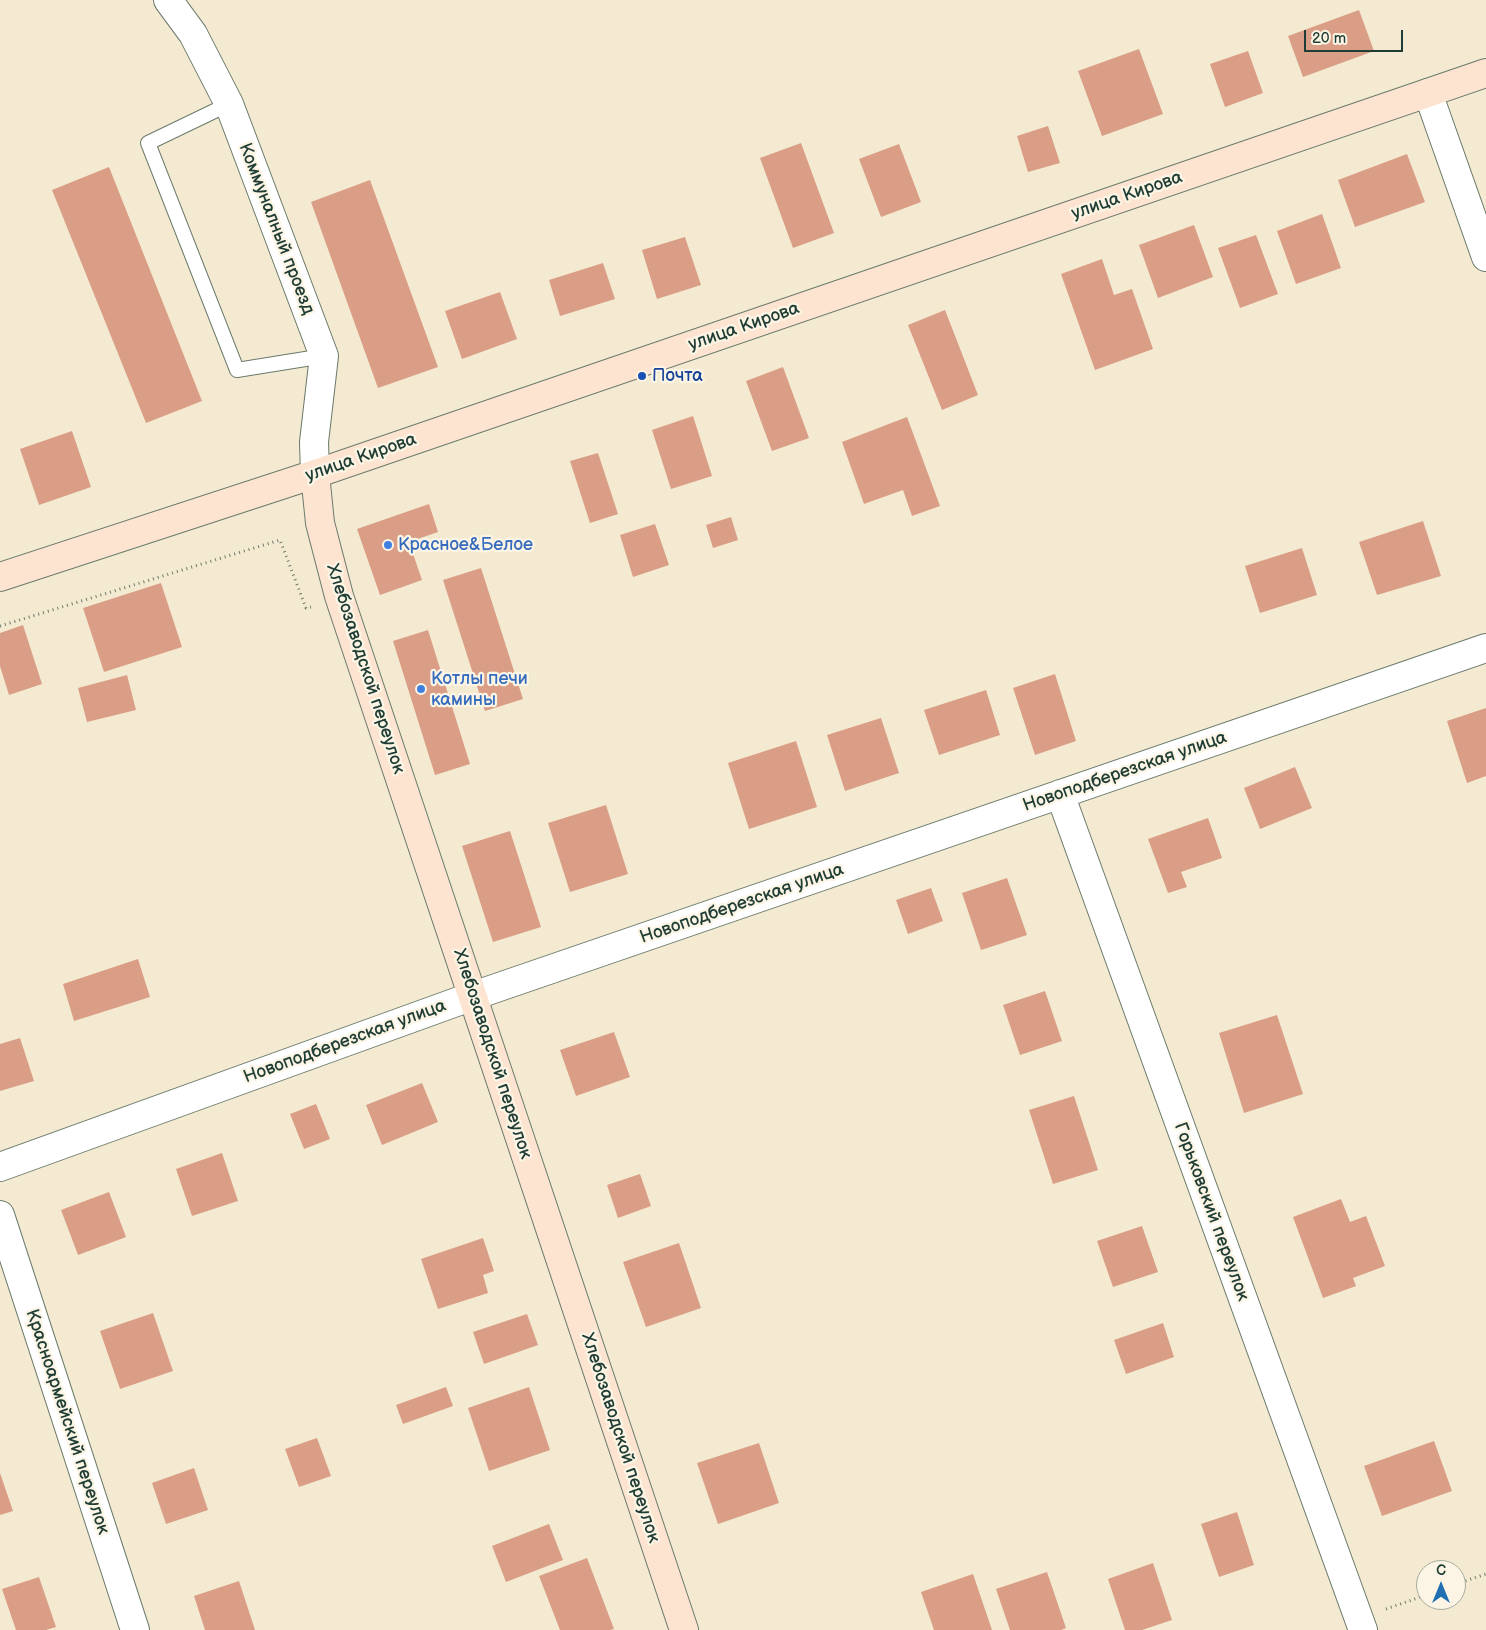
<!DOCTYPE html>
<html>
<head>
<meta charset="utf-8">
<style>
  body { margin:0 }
  #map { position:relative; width:1486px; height:1630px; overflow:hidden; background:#f4ead1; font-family:"Balsamiq Sans",sans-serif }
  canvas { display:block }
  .north { position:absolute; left:1416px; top:1560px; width:50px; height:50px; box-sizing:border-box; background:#fcf5e5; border:1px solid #a4ab9e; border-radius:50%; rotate:0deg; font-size:14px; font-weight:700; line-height:20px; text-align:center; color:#1f3d34 }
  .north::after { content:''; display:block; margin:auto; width:18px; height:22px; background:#1f6fb2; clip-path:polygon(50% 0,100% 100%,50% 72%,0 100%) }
  .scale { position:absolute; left:1304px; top:30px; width:99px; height:22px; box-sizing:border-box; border:2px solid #1f3d34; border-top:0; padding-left:6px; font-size:15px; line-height:18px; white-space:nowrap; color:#1f3d34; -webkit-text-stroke:4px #fcf5e5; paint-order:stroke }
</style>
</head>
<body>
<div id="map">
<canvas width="1486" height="1630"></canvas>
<div class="north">С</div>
<div class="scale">20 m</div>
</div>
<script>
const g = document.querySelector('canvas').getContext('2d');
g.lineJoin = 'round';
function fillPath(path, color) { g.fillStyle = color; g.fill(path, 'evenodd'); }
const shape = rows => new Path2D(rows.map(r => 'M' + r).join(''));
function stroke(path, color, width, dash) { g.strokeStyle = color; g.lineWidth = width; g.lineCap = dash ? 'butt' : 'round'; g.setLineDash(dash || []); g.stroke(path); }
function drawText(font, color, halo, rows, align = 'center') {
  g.font = font + ' "Balsamiq Sans",sans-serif'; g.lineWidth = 4.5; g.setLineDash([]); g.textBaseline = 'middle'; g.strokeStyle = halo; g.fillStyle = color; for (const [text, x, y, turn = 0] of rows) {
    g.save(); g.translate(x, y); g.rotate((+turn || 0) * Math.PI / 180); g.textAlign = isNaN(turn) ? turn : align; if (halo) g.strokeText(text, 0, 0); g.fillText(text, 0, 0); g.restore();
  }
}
fillPath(shape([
  [1359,10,1374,51,1303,77,1288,36],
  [1139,49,1163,114,1102,136,1078,71],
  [1248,51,1263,93,1225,107,1210,64],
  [1048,126,1060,163,1028,172,1017,136],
  [801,143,834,233,793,248,760,158],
  [899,144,921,202,881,217,859,159],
  [1407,154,1425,202,1355,227,1338,180],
  [109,167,202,401,146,423,52,190],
  [370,180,438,367,378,388,311,202],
  [1322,214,1341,268,1296,284,1277,231],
  [1194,225,1213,277,1158,298,1139,245],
  [1256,235,1278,294,1240,308,1218,248],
  [685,237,701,285,657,299,642,250],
  [1102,259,1114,295,1132,289,1153,349,1095,370,1061,274],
  [603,263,615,299,560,316,549,280],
  [500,292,517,339,462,359,445,311],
  [945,310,978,395,942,410,908,325],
  [783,367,809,438,772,451,746,381],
  [693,416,712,476,671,489,652,430],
  [907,417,940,506,912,516,903,490,864,504,842,442],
  [72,431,91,487,39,505,20,449],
  [598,453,618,514,590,523,570,461],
  [429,504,438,532,409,542,422,580,380,595,357,529],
  [731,517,738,540,713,548,706,525],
  [1423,521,1441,576,1377,595,1359,542],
  [655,524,669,565,633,577,620,535],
  [1302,548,1317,595,1260,613,1245,566],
  [481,568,523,699,485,711,443,580],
  [161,583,182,647,104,672,83,608],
  [23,625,42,684,9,695,0,666,0,633],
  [428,630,470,764,435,775,393,641],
  [1055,674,1076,741,1035,755,1013,688],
  [127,675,136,710,87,722,78,688],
  [986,690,1000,735,939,755,924,710],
  [1486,708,1486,776,1467,783,1447,721],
  [881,718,899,773,845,791,827,735],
  [796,741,817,807,749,829,728,763],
  [1295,767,1312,808,1260,829,1244,788],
  [606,805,628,874,570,892,548,823],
  [1208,818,1222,858,1181,872,1187,887,1168,893,1148,839],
  [510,831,541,927,493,942,462,846],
  [1007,878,1027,935,981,950,962,893],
  [931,888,943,921,908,934,896,900],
  [138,959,150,997,74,1021,63,984],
  [1045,991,1062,1041,1020,1055,1003,1005],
  [1277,1015,1303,1094,1244,1113,1219,1033],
  [614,1032,630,1077,576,1096,560,1050],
  [20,1038,34,1081,0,1091,0,1044],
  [422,1083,438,1122,382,1145,366,1105],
  [1074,1096,1098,1170,1053,1184,1029,1110],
  [316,1104,330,1139,304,1149,290,1114],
  [222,1153,238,1201,192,1216,176,1169],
  [640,1174,651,1206,618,1218,607,1185],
  [109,1192,126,1237,78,1255,61,1210],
  [1341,1199,1350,1222,1366,1216,1385,1266,1353,1278,1356,1286,1323,1298,1293,1217],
  [1142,1226,1158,1272,1113,1287,1097,1241],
  [483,1238,494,1271,483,1275,488,1293,438,1309,421,1259],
  [679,1243,701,1308,646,1327,623,1262],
  [153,1313,173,1371,120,1389,100,1331],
  [527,1314,538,1345,484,1364,473,1332],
  [1163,1323,1174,1357,1126,1374,1114,1340],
  [446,1387,453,1406,403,1424,396,1405],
  [529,1387,550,1450,489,1471,468,1408],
  [317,1438,331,1476,299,1487,285,1449],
  [1434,1441,1452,1491,1382,1516,1364,1466],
  [759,1443,779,1503,718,1524,697,1463],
  [194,1468,208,1510,166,1524,152,1483],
  [0,1473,13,1511,0,1515],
  [1237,1512,1254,1565,1219,1577,1201,1524],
  [549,1524,563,1560,506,1582,492,1546],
  [587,1558,614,1629,610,1630,560,1630,539,1576],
  [1153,1563,1172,1620,1142,1630,1125,1630,1108,1579],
  [1047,1572,1066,1628,1061,1630,1010,1630,996,1589],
  [973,1574,992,1630,934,1630,921,1592],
  [39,1577,56,1627,46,1630,16,1630,2,1589],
  [239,1581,255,1630,205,1630,194,1596]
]), '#d99e85');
const lane = shape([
  [229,104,148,143,237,370,324,356]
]);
const street = shape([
  [168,0,193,34,229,104,324,356,314,442,315,474],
  [1428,93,1486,257],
  [1060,794,1363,1630],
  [0,1167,473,996,1486,648],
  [0,1215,135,1630]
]);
const secondary = shape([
  [315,474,320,523,339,596,684,1630],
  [0,577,315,474,1486,73]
]);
stroke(lane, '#6a7a6b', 16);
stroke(street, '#6a7a6b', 30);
stroke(secondary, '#6a7a6b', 30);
stroke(shape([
  [0,626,280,540,306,608,311,607],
  [1456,1584,1486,1574],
  [1386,1609,1426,1595]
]), '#6a7a6b', 3, [1, 4]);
stroke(lane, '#fff', 14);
stroke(street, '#fff', 28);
stroke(secondary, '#fde4d1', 28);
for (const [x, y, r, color] of [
  [642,376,5,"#1a4fb4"],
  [388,545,5,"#3f7fe0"],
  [421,689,5,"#3f7fe0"]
]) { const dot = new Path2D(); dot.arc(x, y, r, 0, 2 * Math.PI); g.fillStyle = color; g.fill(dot); stroke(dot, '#fcf5e5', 2); }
drawText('18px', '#1f3d34', '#fcf5e5', [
  ["улица Кирова",1127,196,-19],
  ["Коммуналный проезд",276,229,69],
  ["улица Кирова",744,327,-19],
  ["улица Кирова",361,458,-19],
  ["Хлебозаводской переулок",365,669,72],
  ["Новоподберезская улица",1125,772,-19],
  ["Новоподберезская улица",742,904,-19],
  ["Новоподберезская улица",345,1042,-20],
  ["Хлебозаводской переулок",492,1054,72],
  ["Горьковский переулок",1211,1212,70],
  ["Красноармейский переулок",67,1422,72],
  ["Хлебозаводской переулок",620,1438,72]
]);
drawText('18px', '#164399', '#fcf5e5', [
  ["Почта",652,376]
], 'left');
drawText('18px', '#366cbe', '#fcf5e5', [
  ["Красное&Белое",398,545],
  ["Котлы печи",431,679],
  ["камины",431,700]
], 'left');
</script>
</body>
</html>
